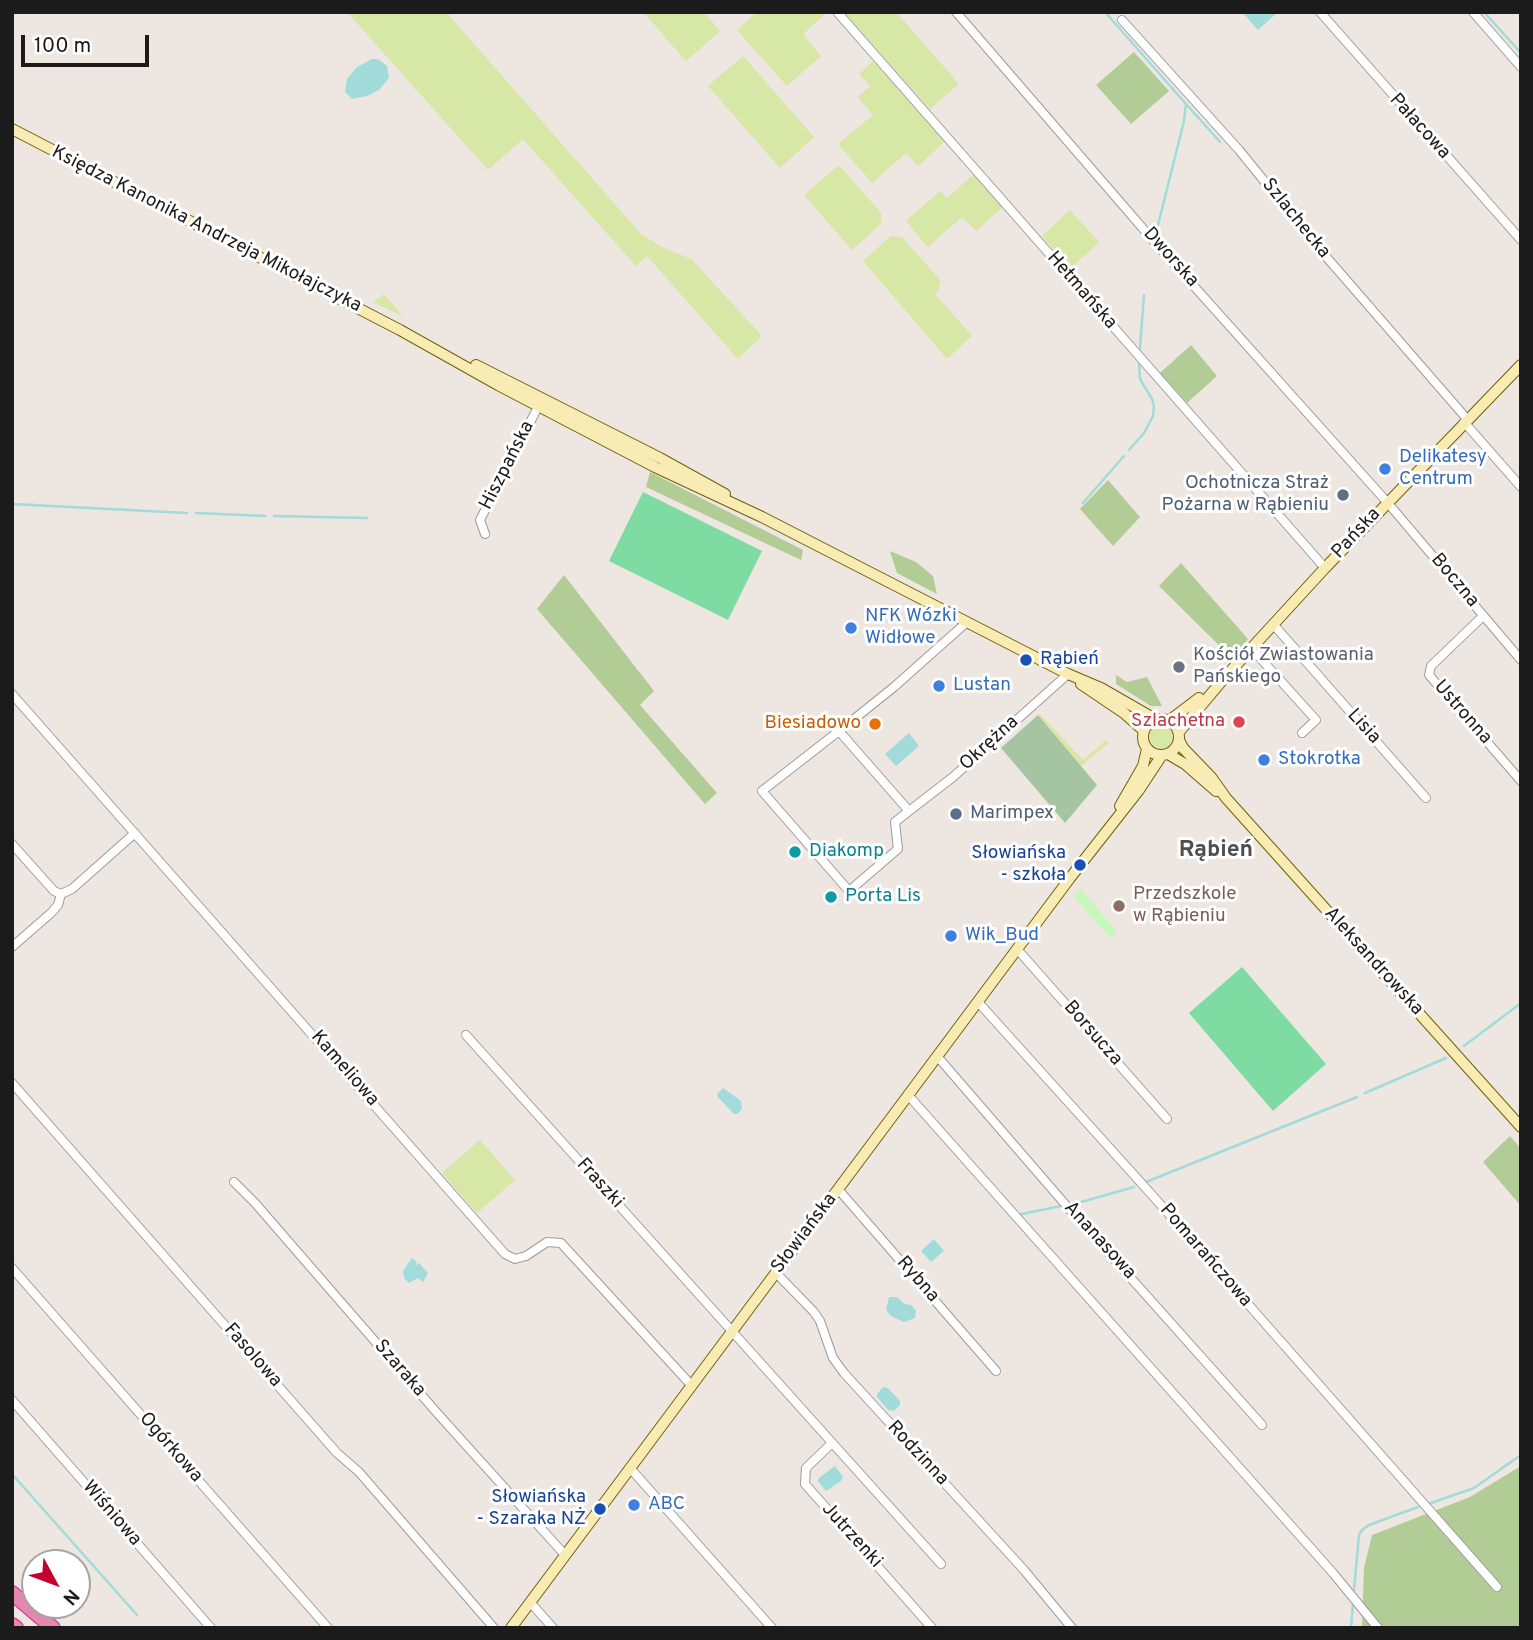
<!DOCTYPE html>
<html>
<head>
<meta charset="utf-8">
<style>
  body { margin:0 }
  #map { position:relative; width:1533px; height:1640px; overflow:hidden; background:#ede6e1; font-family:Overpass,sans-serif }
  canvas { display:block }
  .frame { position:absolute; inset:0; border:14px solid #1b1b1b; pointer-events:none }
  .north { position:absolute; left:21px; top:1549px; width:70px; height:70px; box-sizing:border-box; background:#fff; border:2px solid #a4a4a4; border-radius:50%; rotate:131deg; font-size:19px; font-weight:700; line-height:28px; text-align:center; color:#1b1b1b }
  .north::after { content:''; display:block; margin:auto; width:24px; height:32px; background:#c40230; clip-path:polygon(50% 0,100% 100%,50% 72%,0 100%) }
  .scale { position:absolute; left:21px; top:35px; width:128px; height:32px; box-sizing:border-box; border:4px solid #1b1b1b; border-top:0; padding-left:9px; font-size:21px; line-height:24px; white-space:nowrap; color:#1b1b1b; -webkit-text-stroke:5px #fff; paint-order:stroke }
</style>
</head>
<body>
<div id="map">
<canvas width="1533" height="1640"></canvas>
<div class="frame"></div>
<div class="north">N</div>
<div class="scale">100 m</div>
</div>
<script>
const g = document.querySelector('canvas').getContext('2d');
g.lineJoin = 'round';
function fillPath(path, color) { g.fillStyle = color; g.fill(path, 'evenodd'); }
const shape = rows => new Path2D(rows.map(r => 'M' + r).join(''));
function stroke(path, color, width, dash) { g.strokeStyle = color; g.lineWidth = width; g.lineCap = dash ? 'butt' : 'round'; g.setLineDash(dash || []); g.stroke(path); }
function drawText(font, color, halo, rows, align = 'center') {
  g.font = font + ' Overpass,sans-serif'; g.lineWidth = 6; g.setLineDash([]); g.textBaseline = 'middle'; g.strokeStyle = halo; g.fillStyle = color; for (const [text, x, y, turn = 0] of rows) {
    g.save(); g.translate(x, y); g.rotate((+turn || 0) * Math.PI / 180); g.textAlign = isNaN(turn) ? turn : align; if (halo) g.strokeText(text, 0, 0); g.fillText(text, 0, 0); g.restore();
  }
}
fillPath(shape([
  [347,12,446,12,641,234,662,247,691,259,762,336,738,359,647,256,636,266,523,139,488,170],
  [643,12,704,12,720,31,686,61],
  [757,12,827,12,803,34,821,56,787,86,737,30],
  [844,12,896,12,959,84,930,109],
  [743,56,814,137,780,168,708,86],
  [873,61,945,141,918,166,906,153,872,183,838,144,873,115,858,97,870,86,859,74],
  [839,165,881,213,881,224,852,250,804,195],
  [974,174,1003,207,976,231,962,217,928,247,906,221,940,191,947,198],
  [1070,210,1099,242,1070,269,1042,236],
  [891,236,902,237,940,280,939,290,935,294,972,336,947,359,863,261],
  [384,294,404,317,373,302],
  [1040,714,1083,760,1106,740,1109,743,1081,766,1038,715],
  '1149 738a12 12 0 1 1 24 0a12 12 0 1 1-24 0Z',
  [480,1140,515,1180,477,1213,442,1173]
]), '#d6e7a6');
fillPath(shape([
  [1134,52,1169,91,1131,124,1096,85],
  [1191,345,1217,376,1187,403,1160,373],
  [650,472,803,550,801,560,646,487],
  [1108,480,1140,517,1113,546,1080,509],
  [890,551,916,562,933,576,937,594,897,573],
  [1181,563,1248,639,1232,658,1159,586],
  [564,575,654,691,640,705,717,793,705,804,537,609],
  [1116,675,1127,682,1147,677,1162,706,1151,706,1116,684],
  [1510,1136,1521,1149,1521,1206,1483,1162],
  [1521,1466,1521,1628,1362,1628,1364,1568,1372,1535,1470,1497]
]), '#b2cc95');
fillPath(shape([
  [1038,715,1097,785,1065,823,1001,748]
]), '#a5c5a2');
fillPath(shape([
  [1081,889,1117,932,1110,938,1073,896]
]), '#c6f8bc');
fillPath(shape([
  [643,492,762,551,728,620,609,561],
  [1242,967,1326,1064,1273,1111,1189,1013]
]), '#7edca2');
fillPath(shape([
  [1242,12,1278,12,1258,30],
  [372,59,378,59,387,66,389,78,379,90,367,96,352,99,345,92,347,79,357,67],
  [909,733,919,746,896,766,885,754],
  [723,1088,741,1101,742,1109,737,1114,734,1114,717,1096,717,1094],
  [934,1239,944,1251,931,1262,921,1251],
  [412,1258,417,1262,415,1266,419,1263,428,1273,423,1282,418,1278,409,1283,404,1278,403,1271],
  [889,1297,897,1297,905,1304,911,1305,916,1310,915,1318,904,1322,891,1316,886,1310],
  [883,1387,888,1388,900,1401,900,1405,894,1411,888,1410,877,1397,877,1394],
  [835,1466,843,1477,841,1481,826,1491,818,1481,819,1478]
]), '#a1dbda');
stroke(shape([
  [1105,12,1186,104,1184,121,1156,233],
  [1484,12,1521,53],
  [1187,105,1220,142],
  [1140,348,1144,295],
  [1129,450,1144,433,1153,416,1154,406,1152,399,1140,379,1139,364],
  [1083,503,1124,456],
  [12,504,187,513],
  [196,513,265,516],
  [274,516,367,518],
  [1464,1046,1521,1003],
  [1365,1093,1446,1058],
  [1146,1182,1357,1097],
  [1074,1204,1134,1187],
  [1017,1215,1061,1206],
  [12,1474,137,1615],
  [1428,1504,1474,1488,1521,1455],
  [1354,1590,1359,1535,1362,1530,1369,1525,1418,1507],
  [1351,1628,1353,1604]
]), '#a1dbda', 2.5);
const street = shape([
  [956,12,1158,246,1387,502,1521,660],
  [1320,12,1521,240],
  [1473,12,1521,67],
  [838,13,1325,568],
  [1122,20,1239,150,1322,252,1467,419],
  [1464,422,1521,487],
  [485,534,480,520,540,403],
  [1483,616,1431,666,1429,675,1521,781],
  [967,622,894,687,839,731,909,811,953,777,1068,674],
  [1273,624,1426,798],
  [1252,649,1316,720,1302,733],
  [12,694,505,1254,515,1259,526,1256,547,1242,561,1243,692,1386],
  [839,731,762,791,849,891,898,849,895,822,909,811],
  [12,844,54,891,61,894,72,889,135,833],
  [12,947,51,913,58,905,61,894],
  [1017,949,1167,1119],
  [978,1002,1152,1195,1497,1587],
  [466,1035,941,1564],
  [937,1056,1071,1211,1262,1425],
  [12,1083,337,1453,359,1472,494,1628],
  [908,1095,1333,1573,1378,1628],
  [234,1182,255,1203,438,1414,565,1555],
  [838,1189,996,1371],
  [12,1268,328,1628],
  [776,1273,814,1312,820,1321,833,1358,844,1373,1024,1570,1072,1628],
  [12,1400,211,1628],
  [832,1443,806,1468,805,1484,932,1628],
  [630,1468,772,1628],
  [530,1602,553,1628]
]);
const secondary = shape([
  [12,129,400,330,498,385,655,467,762,517,1068,674,1101,688,1155,719],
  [476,365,660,458,725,494],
  [1081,684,1124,713,1143,730],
  '1143 737a18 18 0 1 1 36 0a18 18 0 1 1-36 0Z',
  [1170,720,1199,698],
  [1179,732,1226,676,1325,568,1521,365],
  [1179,740,1183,748,1211,777,1226,798,1521,1127],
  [1168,754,1185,764,1216,791],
  [1120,806,1143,766,1147,749],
  [511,1628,1070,878,1139,790,1162,755]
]);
const highway = shape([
  [12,1593,53,1628],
  [12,1625,16,1628]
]);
stroke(street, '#9c9c9c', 10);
stroke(secondary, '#6f6106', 12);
stroke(highway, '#d3258a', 16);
stroke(street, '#fff', 8);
stroke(secondary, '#f8ebb3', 10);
stroke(highway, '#e588af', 14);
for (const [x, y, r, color] of [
  [1385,469,7,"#3f7fe0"],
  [1343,495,7,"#5c6f8a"],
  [851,628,7,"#3f7fe0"],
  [1026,660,7,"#1a4fb4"],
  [1179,667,7,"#6b7280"],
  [939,686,7,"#3f7fe0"],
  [1239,722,7,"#e0444e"],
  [875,724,7,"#e8710a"],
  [1264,760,7,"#3f7fe0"],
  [956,814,7,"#5c6f8a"],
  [795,852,7,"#0f9aa8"],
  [1080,865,7,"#1a4fb4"],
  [831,897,7,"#0f9aa8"],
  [1119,906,7,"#8d6e63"],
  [951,936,7,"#3f7fe0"],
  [634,1505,7,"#3f7fe0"],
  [600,1509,7,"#1a4fb4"]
]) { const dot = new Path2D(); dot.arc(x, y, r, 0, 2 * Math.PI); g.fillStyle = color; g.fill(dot); stroke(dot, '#fff', 2.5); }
drawText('19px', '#1b1b1b', '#fff', [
  ["Pałacowa",1419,127,48],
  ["Szlachecka",1295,219,51],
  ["Księdza Kanonika Andrzeja Mikołajczyka",206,230,27],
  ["Dworska",1170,258,48],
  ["Hetmańska",1081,291,49],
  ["Hiszpańska",508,466,-63],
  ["Pańska",1357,534,-47],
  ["Boczna",1454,581,50],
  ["Ustronna",1462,713,49],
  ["Lisia",1363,727,48],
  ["Okrężna",990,744,-42],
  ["Aleksandrowska",1373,962,48],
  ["Borsucza",1092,1034,49],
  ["Kameliowa",344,1069,49],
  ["Fraszki",599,1184,48],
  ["Słowiańska",805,1234,-53],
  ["Ananasowa",1099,1241,48],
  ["Pomarańczowa",1205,1256,49],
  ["Rybna",917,1280,49],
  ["Fasolowa",252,1356,49],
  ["Szaraka",399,1369,49],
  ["Ogórkowa",170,1448,49],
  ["Rodzinna",917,1454,47],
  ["Wiśniowa",111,1514,49],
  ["Jutrzenki",851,1536,48]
]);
drawText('19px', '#366cbe', '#fff', [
  ["Delikatesy",1399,458],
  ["Centrum",1399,480],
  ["NFK Wózki",865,617],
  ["Widłowe",865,639],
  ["Lustan",953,686],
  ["Stokrotka",1278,760],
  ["Wik_Bud",965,936],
  ["ABC",648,1505]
], 'left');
drawText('19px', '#4e5e75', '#fff', [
  ["Ochotnicza Straż",1329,484],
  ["Pożarna w Rąbieniu",1329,506],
  ["Marimpex",970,814,"left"]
], 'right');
drawText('19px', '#5b616d', '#fff', [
  ["Kościół Zwiastowania",1193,656],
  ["Pańskiego",1193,678]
], 'left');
drawText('19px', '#164399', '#fff', [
  ["Rąbień",1040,660,"left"],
  ["Słowiańska",1066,854],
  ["- szkoła",1066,876],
  ["Słowiańska",586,1498],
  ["- Szaraka NŻ",586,1520]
], 'right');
drawText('19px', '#be3a42', '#fff', [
  ["Szlachetna",1225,722]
], 'right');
drawText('19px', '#c56008', '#fff', [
  ["Biesiadowo",861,724]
], 'right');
drawText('19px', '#0d838f', '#fff', [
  ["Diakomp",809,852],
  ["Porta Lis",845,897]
], 'left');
drawText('19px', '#785e54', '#fff', [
  ["Przedszkole",1133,895],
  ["w Rąbieniu",1133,917]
], 'left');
drawText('bold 23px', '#4e4e4e', '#fff', [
  ["Rąbień",1216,851]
]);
</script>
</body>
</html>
